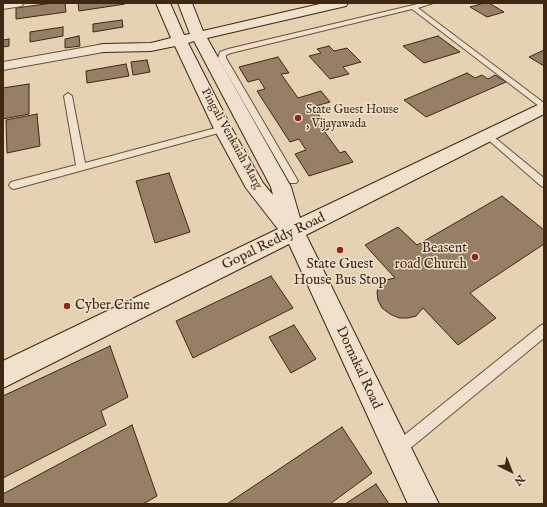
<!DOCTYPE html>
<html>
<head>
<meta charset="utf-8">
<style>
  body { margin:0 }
  #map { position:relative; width:547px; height:507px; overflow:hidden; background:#e6d1b2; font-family:"IM FELL English",serif }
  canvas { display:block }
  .frame { position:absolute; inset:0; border:4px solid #402712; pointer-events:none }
  .north { position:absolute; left:491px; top:451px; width:40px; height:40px; -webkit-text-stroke:3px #efe1cd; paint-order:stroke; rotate:137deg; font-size:11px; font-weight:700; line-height:16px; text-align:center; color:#402712 }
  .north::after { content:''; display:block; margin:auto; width:14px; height:18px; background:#402712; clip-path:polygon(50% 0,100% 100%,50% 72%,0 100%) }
</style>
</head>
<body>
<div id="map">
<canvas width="547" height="507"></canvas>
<div class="frame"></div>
<div class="north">N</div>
</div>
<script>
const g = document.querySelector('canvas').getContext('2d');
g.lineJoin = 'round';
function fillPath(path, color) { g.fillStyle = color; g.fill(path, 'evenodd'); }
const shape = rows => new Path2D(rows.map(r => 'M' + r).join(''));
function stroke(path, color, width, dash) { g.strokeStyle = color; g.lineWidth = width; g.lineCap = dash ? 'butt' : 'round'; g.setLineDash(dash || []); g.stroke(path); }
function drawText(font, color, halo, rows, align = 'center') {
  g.font = font + ' "IM FELL English",serif'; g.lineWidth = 3; g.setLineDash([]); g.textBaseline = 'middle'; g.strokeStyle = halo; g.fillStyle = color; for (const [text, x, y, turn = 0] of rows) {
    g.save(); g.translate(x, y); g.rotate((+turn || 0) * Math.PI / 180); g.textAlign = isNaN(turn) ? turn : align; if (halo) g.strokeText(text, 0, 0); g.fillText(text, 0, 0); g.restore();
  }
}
const building = shape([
  [53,3,65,3,66,12,16,19,16,8,53,3],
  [78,3,124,3,125,4,79,11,78,3],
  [484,3,489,3,504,12,487,17,470,7,484,3],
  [122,20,123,27,93,32,93,24,122,20],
  [63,27,63,36,30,42,30,32,63,27],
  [79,36,80,46,65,48,65,39,79,36],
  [438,36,460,52,424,63,403,46,438,36],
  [9,39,9,46,3,47,3,40,9,39],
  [329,46,334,51,347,48,361,62,343,67,349,74,330,79,309,56,321,53,317,49,329,46],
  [544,50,544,66,529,57,544,50],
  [278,57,289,73,281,74,298,98,321,91,330,102,313,107,329,129,324,131,340,153,345,151,353,162,309,176,295,154,306,150,299,139,290,142,257,91,265,89,259,79,248,82,239,67,278,57],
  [147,60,150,72,133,75,131,62,147,60],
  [126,64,129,76,87,83,86,71,126,64],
  [467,73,475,78,482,75,488,79,495,75,506,82,426,117,404,100,467,73],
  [29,84,29,114,3,119,3,88,29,84],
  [37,114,40,146,7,153,6,120,37,114],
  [169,173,190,232,155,243,136,181,169,173],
  [502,196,544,230,544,244,470,293,496,318,458,345,423,308,416,316,408,318,399,318,390,314,382,308,378,300,377,292,380,285,386,280,395,278,365,245,398,227,417,245,502,196],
  [271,276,293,308,193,358,176,321,271,276],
  [294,325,316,359,291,373,269,337,294,325],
  [110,346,128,397,101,411,106,425,3,478,3,396,110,346],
  [132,425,157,496,143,504,3,504,3,494,132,425],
  [342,427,372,473,330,504,227,504,342,427],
  [376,484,389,504,345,504,376,484]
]);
fillPath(building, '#967f65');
stroke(building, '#402712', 1);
const lane = shape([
  [422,3,433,3,418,8,544,103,544,110,412,9,231,53,226,55,226,58,298,181,296,183,290,183,218,58,220,52,228,49,422,3],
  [68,93,72,96,85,163,223,126,227,129,226,131,14,189,11,188,9,185,11,182,76,165,64,96,68,93],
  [488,132,544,178,544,187,541,186,485,137,485,133,488,132],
  [544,324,544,338,402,455,397,457,392,455,390,450,392,445,540,326,544,324]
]);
const street = shape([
  [3,3,24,3,22,6,3,9,3,3],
  [104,44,109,45,111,48,109,51,3,70,3,62,104,44]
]);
const secondary = shape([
  [156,3,170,3,184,35,190,34,178,3,192,3,203,31,324,3,348,3,346,6,207,38,291,187,300,218,544,102,544,114,306,235,439,504,408,504,289,244,3,388,3,361,278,229,246,188,214,129,175,46,151,51,104,52,99,51,97,48,99,45,104,44,151,43,171,38,156,3],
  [194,41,271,187,273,195,263,183,232,129,188,43,194,41]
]);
stroke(lane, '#6a523a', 2);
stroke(street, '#6a523a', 2);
stroke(secondary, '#402712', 2);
fillPath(lane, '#efe1cd');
fillPath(street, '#efe1cd');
fillPath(secondary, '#efe1cd');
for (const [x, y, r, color] of [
  [298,118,4,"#8f2418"],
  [340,250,4,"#8f2418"],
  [475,257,4,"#8f2418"],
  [67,306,4,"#8f2418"]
]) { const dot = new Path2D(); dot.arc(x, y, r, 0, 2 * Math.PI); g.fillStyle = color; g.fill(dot); stroke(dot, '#efe1cd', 1.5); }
drawText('12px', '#402712', '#efe1cd', [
  ["State Guest House",306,111],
  [", Vijayawada",306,125]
], 'left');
drawText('12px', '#402712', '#efe1cd', [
  ["Pingali Venkaiah Marg",231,139,61]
]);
drawText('14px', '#402712', '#efe1cd', [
  ["Gopal Reddy Road",274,242,-26],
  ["Dornakal Road",358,368,65]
]);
drawText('14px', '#402712', '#efe1cd', [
  ["Beasent",467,249],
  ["road Church",467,265],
  ["State Guest",340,265,"center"],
  ["House Bus Stop",340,281,"center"],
  ["Cyber Crime",75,306,"left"]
], 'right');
</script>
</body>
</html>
